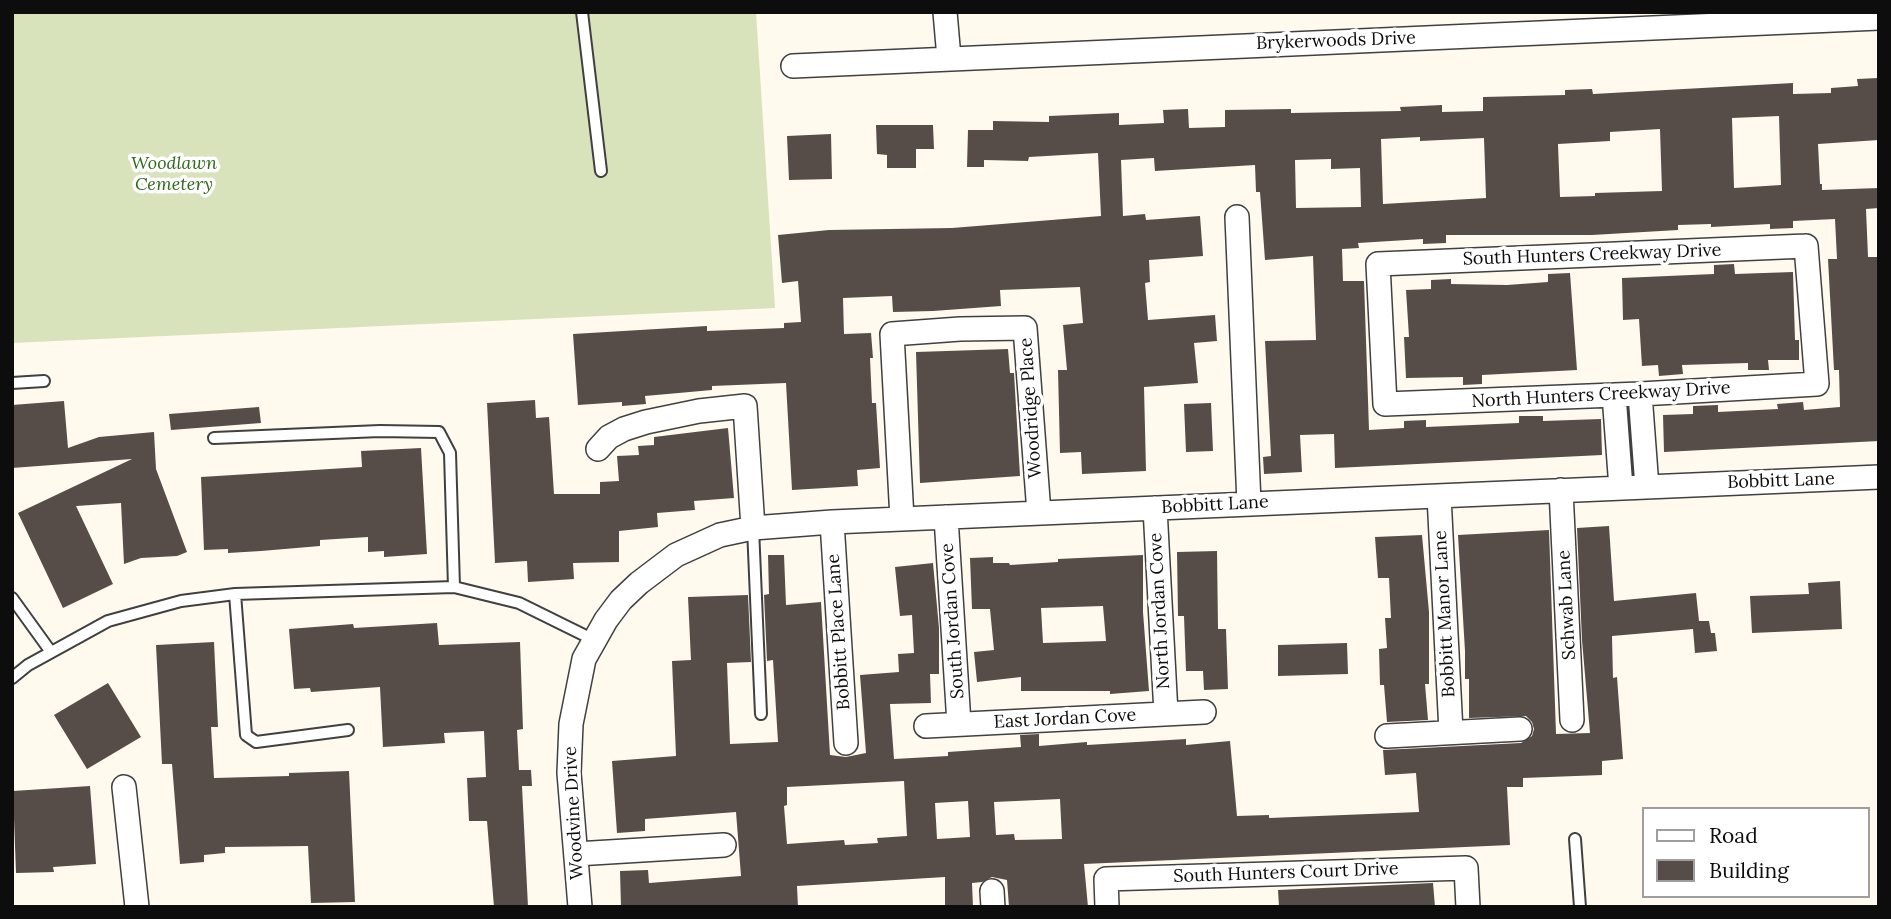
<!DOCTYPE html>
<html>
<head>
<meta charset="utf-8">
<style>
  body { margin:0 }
  #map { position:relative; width:1891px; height:919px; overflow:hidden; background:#fffaed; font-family:Lora,serif }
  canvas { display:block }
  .frame { position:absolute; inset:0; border:14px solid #0d0d0d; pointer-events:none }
  .legend { position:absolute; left:1642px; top:807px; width:228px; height:91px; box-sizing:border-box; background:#fff; border:2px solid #9e9e9e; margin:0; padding:9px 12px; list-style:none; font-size:21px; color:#0d0d0d }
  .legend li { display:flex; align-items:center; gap:14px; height:35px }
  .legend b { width:35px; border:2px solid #9e9e9e }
</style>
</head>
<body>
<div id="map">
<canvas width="1891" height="919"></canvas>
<div class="frame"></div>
<ul class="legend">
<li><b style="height:9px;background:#fff"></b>Road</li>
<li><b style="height:19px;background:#564d48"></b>Building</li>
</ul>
</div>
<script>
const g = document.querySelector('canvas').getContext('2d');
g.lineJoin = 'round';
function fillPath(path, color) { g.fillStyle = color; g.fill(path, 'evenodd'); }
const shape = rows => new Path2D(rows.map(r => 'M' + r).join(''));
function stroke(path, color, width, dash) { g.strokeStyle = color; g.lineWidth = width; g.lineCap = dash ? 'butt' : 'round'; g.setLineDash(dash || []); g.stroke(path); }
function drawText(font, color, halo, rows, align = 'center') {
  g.font = font + ' Lora,serif'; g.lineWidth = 7; g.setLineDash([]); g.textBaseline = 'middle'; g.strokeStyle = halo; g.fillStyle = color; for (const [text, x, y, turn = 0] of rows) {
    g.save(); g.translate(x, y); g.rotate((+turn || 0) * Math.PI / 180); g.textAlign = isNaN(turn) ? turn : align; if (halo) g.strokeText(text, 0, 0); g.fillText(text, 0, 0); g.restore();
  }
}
fillPath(shape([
  [12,12,756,12,775,308,12,343]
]), '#d8e3bc');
fillPath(shape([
  [1878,78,1879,140,1818,144,1820,184,1822,184,1822,190,1879,188,1879,208,1866,209,1868,257,1877,257,1879,441,1664,452,1663,415,1693,414,1693,406,1718,405,1718,412,1778,409,1777,404,1803,402,1804,410,1840,407,1839,370,1834,370,1828,259,1837,259,1835,219,1793,221,1793,228,1770,229,1770,224,1711,227,1711,224,1678,225,1678,230,1592,235,1446,235,1446,243,1423,244,1423,239,1358,243,1359,248,1342,249,1343,281,1364,281,1369,430,1404,428,1404,421,1426,420,1426,427,1519,423,1519,416,1543,416,1543,421,1601,419,1602,455,1335,468,1334,434,1300,435,1302,472,1264,474,1263,457,1271,456,1265,341,1316,340,1313,256,1265,260,1260,192,1256,192,1255,165,1155,171,1154,158,1121,160,1123,216,1145,214,1146,220,1200,216,1203,256,1149,260,1150,282,1145,283,1148,320,1215,315,1217,341,1194,343,1198,383,1144,387,1146,471,1082,474,1081,452,1060,453,1058,370,1067,370,1063,325,1083,323,1080,287,1000,290,1001,306,933,311,893,312,892,296,843,298,844,334,871,333,873,358,870,358,872,403,876,403,880,468,857,470,858,486,792,490,786,383,712,386,712,390,645,396,646,404,622,406,622,402,578,405,573,334,707,326,707,331,784,328,784,323,801,322,798,281,782,283,778,235,829,230,952,228,1101,216,1098,153,1029,157,1028,161,984,160,984,167,967,167,968,130,993,130,993,121,1049,122,1049,116,1119,113,1119,125,1164,123,1163,110,1188,109,1189,128,1225,127,1225,110,1291,109,1291,113,1401,111,1400,107,1442,105,1442,112,1483,111,1483,97,1565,95,1565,90,1592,89,1593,94,1793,83,1793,94,1831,93,1831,88,1858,86,1857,79],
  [1779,116,1781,185,1734,188,1732,118],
  [1660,129,1662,191,1595,193,1595,196,1560,197,1558,144,1610,141,1610,132],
  [1420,137,1420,141,1484,138,1486,198,1383,204,1381,139],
  [1331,159,1331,169,1360,168,1361,207,1296,208,1295,160],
  [876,125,933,125,934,149,916,149,916,168,887,168,887,155,877,154],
  [831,134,832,179,789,180,787,136],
  [1734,264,1735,274,1793,272,1795,340,1799,340,1799,360,1768,360,1769,370,1748,370,1748,363,1682,365,1683,374,1659,376,1658,365,1642,366,1639,319,1623,320,1622,278,1714,274,1714,265],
  [1570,273,1577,370,1482,375,1482,384,1463,385,1463,377,1406,378,1404,337,1409,337,1406,290,1431,289,1431,280,1451,279,1451,284,1507,285,1548,282,1548,274],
  [1008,349,1010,373,1014,373,1020,476,920,483,916,352],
  [535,400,536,418,549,417,554,494,600,494,600,482,619,481,617,456,639,455,638,446,654,445,654,437,728,428,734,498,694,501,695,510,657,513,658,527,619,531,619,562,573,563,574,579,528,582,527,561,495,563,487,403],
  [64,401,68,448,99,437,154,432,156,469,187,552,177,556,141,558,124,564,121,503,76,506,113,584,63,608,18,513,132,459,12,468,12,405],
  [1211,403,1213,451,1186,452,1184,404],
  [259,407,261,423,171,430,169,414],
  [421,448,427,554,384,557,384,551,368,552,368,537,320,540,320,546,261,551,228,553,228,549,204,550,201,477,362,467,361,451],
  [1609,526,1614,601,1696,593,1699,621,1709,621,1711,633,1715,633,1717,651,1695,653,1693,629,1612,636,1613,678,1617,677,1623,759,1602,761,1602,775,1523,778,1523,787,1507,787,1510,845,1084,864,1088,907,1009,907,1007,880,992,877,982,882,972,883,973,907,945,907,945,877,797,886,798,907,621,907,620,871,648,870,649,883,741,876,736,812,645,819,645,831,617,833,612,761,676,756,672,661,691,660,688,597,748,595,751,662,727,663,730,744,778,742,773,660,767,661,764,595,769,594,768,555,784,555,786,605,821,602,830,755,846,757,866,753,860,675,899,672,898,654,914,653,912,615,900,616,895,567,933,563,939,628,939,674,930,674,931,703,890,704,894,759,948,756,948,752,1021,747,1020,735,1039,734,1039,746,1087,742,1087,745,1186,739,1186,745,1230,741,1237,816,1269,815,1269,818,1419,812,1416,773,1385,775,1383,750,1521,743,1532,736,1534,729,1532,722,1526,716,1469,718,1469,679,1465,679,1465,651,1458,535,1549,530,1556,734,1590,733,1582,640,1577,528],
  [904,781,907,836,877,838,878,843,845,845,844,840,787,844,784,806,787,805,787,787],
  [1060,799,1062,839,1015,840,1014,834,996,835,994,802],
  [968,801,970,837,937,839,935,803],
  [1422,535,1429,612,1429,684,1425,684,1428,720,1387,722,1384,685,1380,685,1379,649,1387,648,1385,618,1391,618,1389,578,1378,578,1375,537],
  [1217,551,1218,629,1226,629,1228,689,1204,690,1203,671,1186,671,1184,616,1178,616,1177,552],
  [1143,555,1143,612,1149,691,1110,694,1110,691,1021,691,1021,677,977,682,974,652,994,650,990,609,972,609,970,558,993,557,993,563,1009,563,1010,565,1058,562,1058,559],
  [1103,606,1106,641,1043,643,1041,608],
  [1840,581,1842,629,1752,633,1750,596,1809,594,1808,583],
  [437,623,439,645,520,642,523,729,517,730,519,770,531,770,532,786,522,786,528,907,494,907,487,821,469,821,467,778,486,777,484,731,444,733,445,743,383,747,380,687,311,692,310,688,294,689,289,629,353,624,354,628],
  [214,642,218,727,211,727,214,778,289,776,289,773,349,771,355,902,311,903,308,846,225,847,225,853,204,855,204,862,180,864,172,764,162,764,156,645],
  [1347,643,1348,674,1278,676,1278,645],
  [108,683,141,737,87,769,54,715],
  [90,786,96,864,53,867,54,872,16,873,13,791],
  [1433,883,1435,907,1279,907,1278,890]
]), '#564d48');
const service = shape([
  [582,12,601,171],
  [12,383,44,381],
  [214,438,380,431,439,432,450,453,454,587],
  [753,528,761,714],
  [235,594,246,735,256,742,348,730],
  [12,598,51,652],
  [12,678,28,665,108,621,181,601,235,594,454,587,519,603,594,640],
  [1575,839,1580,907]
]);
const minor = shape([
  [945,12,949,58],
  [793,66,1879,18],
  [1237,217,1249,504],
  [1806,246,1817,384,1640,394,1385,404,1378,264,1806,246],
  [1640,394,1647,487],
  [1614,395,1621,488],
  [598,449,609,437,624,429,646,422,699,411,745,406,753,528],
  [1561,490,1572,720],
  [1439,496,1451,732],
  [1155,508,1166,714],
  [946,517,959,724],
  [902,519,892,334,960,329,1025,328,1039,513],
  [832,522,846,743],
  [926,726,1204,712],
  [1387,736,1520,729],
  [124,787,137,907],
  [576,854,724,845],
  [992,891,993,907],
  [580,907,569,773,571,724,584,659,606,620,621,600,639,583,676,555,720,535,753,528,832,522,1879,477],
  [1107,907,1106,879,1466,868,1468,907]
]);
stroke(service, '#404040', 14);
stroke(minor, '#404040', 26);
stroke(service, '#fff', 10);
stroke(minor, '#fff', 23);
drawText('18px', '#0d0d0d', '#fff', [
  ["Brykerwoods Drive",1336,41,-2],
  ["South Hunters Creekway Drive",1592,255,-2],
  ["North Hunters Creekway Drive",1601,395,-3],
  ["Woodridge Place",1031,408,-94],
  ["Bobbitt Lane",1781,481,-2],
  ["Bobbitt Lane",1215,505,-3],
  ["Schwab Lane",1567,605,-93],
  ["North Jordan Cove",1160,611,-93],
  ["Bobbitt Manor Lane",1445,614,-93],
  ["South Jordan Cove",953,621,-94],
  ["Bobbitt Place Lane",839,632,-94],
  ["East Jordan Cove",1065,719,-3],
  ["Woodvine Drive",574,813,-93],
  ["South Hunters Court Drive",1286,873,-2]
]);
drawText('italic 18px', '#2e6918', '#fff', [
  ["Woodlawn",174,164],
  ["Cemetery",174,185]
]);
</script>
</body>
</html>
